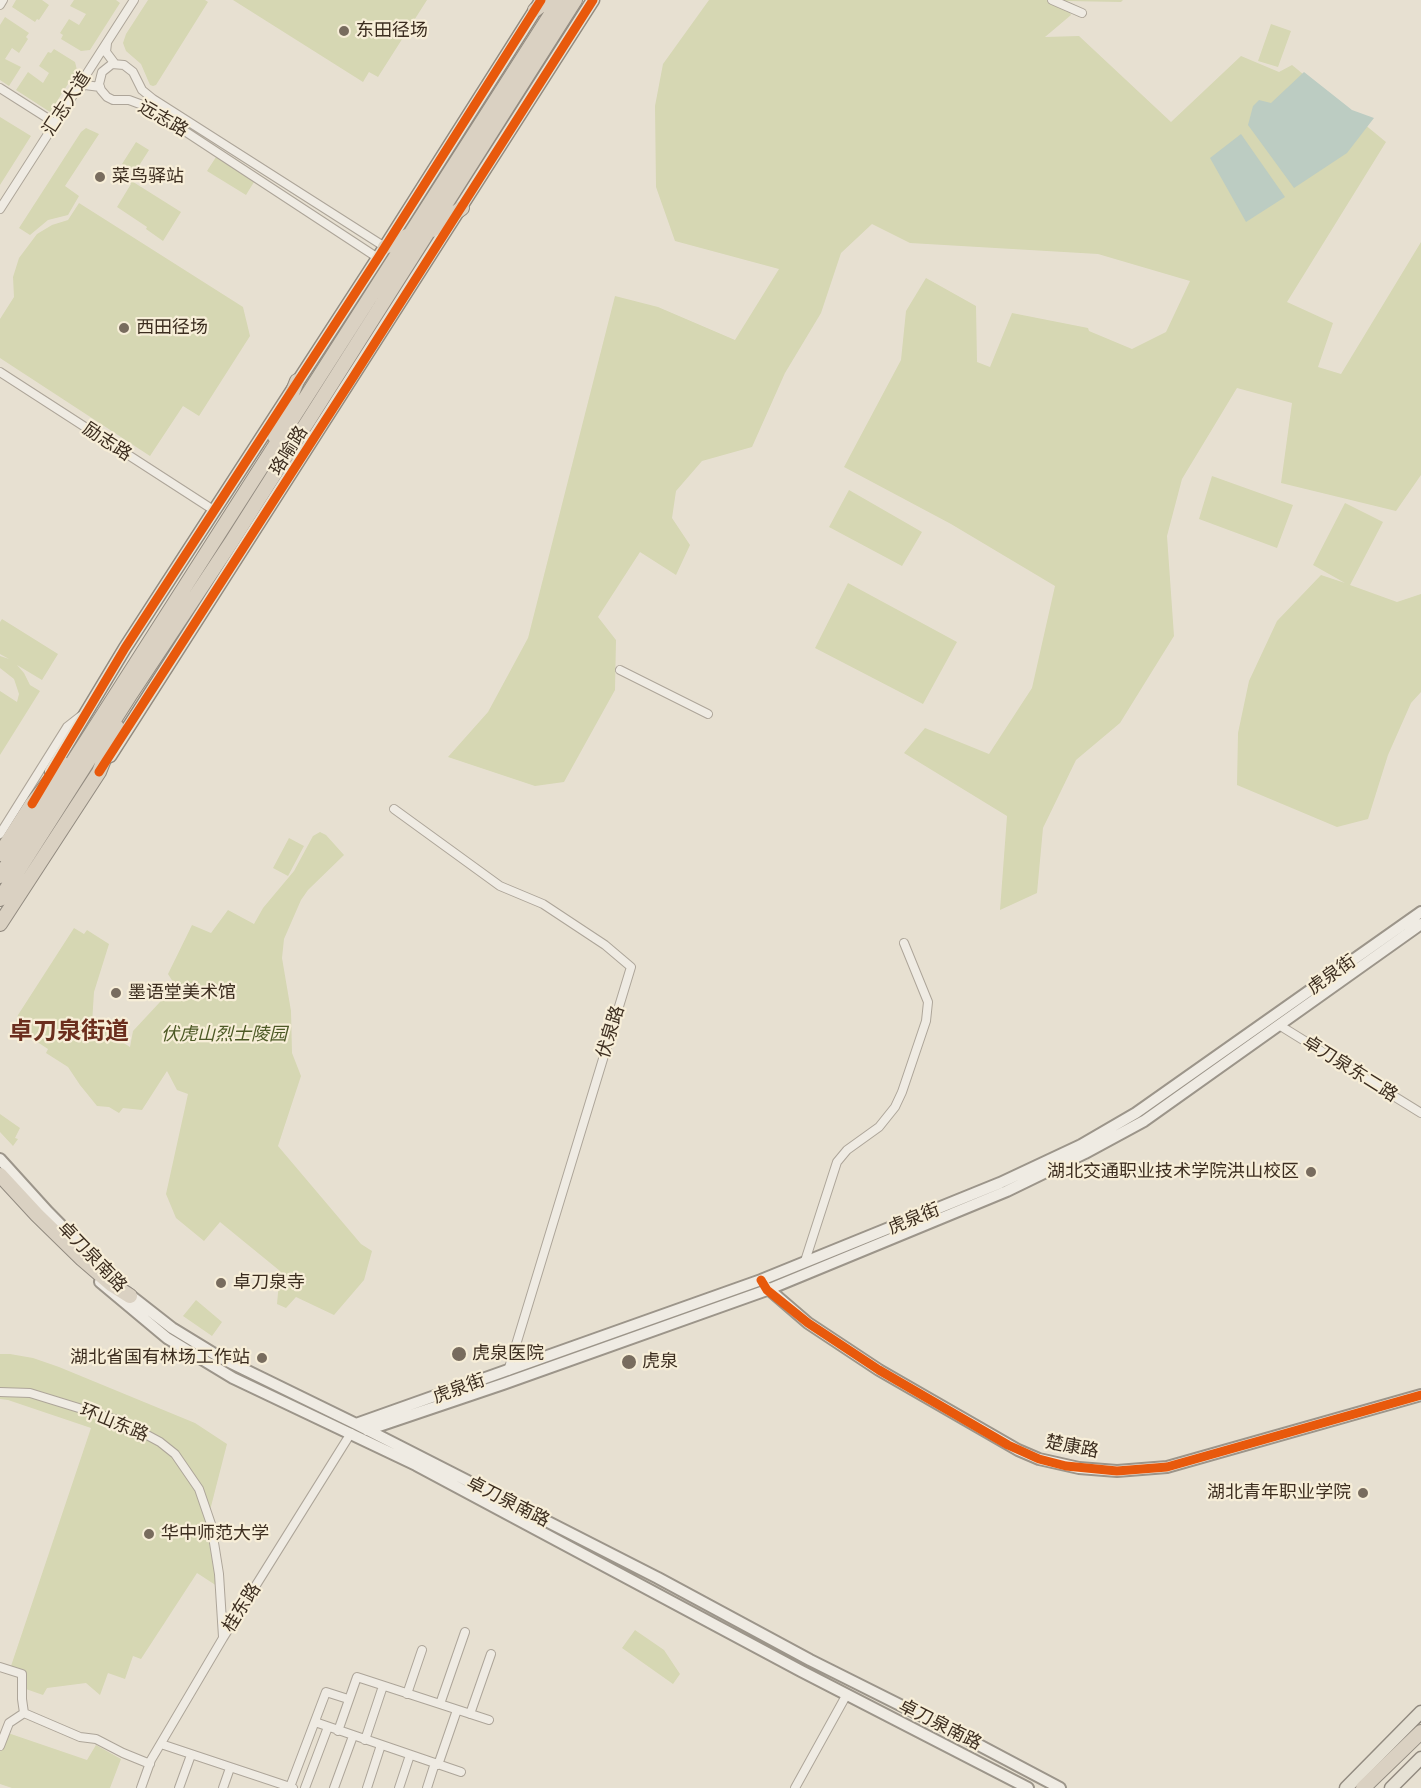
<!DOCTYPE html>
<html>
<head>
<meta charset="utf-8">
<style>
  body { margin:0 }
  canvas { display:block; background:#e7e0d1 }
</style>
</head>
<body>
<canvas width="1421" height="1788"></canvas>
<script>
const g = document.querySelector('canvas').getContext('2d');
g.lineJoin = 'round';
function fillPath(path, color) { g.fillStyle = color; g.fill(path, 'evenodd'); }
const shape = rows => new Path2D(rows.map(r => 'M' + r).join(''));
function stroke(path, color, width, dash) { g.strokeStyle = color; g.lineWidth = width; g.lineCap = dash ? 'butt' : 'round'; g.setLineDash(dash || []); g.stroke(path); }
function drawText(font, color, halo, rows, align = 'center') {
  g.font = font + ' Lora,"Noto Sans SC",serif'; g.lineWidth = 4.5; g.setLineDash([]); g.textBaseline = 'middle'; g.strokeStyle = halo; g.fillStyle = color; for (const [text, x, y, turn = 0] of rows) {
    g.save(); g.translate(x, y); g.rotate((+turn || 0) * Math.PI / 180); g.textAlign = isNaN(turn) ? turn : align; if (halo) g.strokeText(text, 0, 0); g.fillText(text, 0, 0); g.restore();
  }
}
fillPath(shape([
  [16,0,42,0,49,5,39,20,37,19,35,22,12,7],
  [74,0,116,0,120,3,90,50,81,51,61,39,63,35,60,33,69,19,79,25,86,14,70,6],
  [148,0,205,0,208,2,156,85,153,86,150,85,141,64,126,51,123,43,126,34],
  [233,0,427,0,378,77,369,72,363,82],
  [709,0,1123,0,1121,2,1065,1,1071,15,1045,37,1079,36,1171,122,1241,56,1279,72,1292,65,1386,142,1287,302,1333,323,1318,367,1341,374,1421,242,1421,475,1396,511,1281,483,1292,403,1237,388,1182,479,1167,536,1174,636,1120,723,1076,760,1043,828,1037,893,1000,910,1007,816,904,753,925,728,989,754,1032,688,1055,586,951,524,844,467,901,360,906,311,926,278,976,306,977,362,990,367,1012,313,1088,328,1089,331,1132,349,1166,332,1190,281,1098,254,910,243,872,224,841,253,821,313,785,373,752,447,702,461,676,491,672,518,690,545,676,575,640,552,598,617,616,640,615,690,564,782,535,786,448,757,488,712,528,638,615,296,658,307,735,340,779,269,675,241,656,187,655,106,663,64],
  [5,17,29,33,26,37,28,39,19,53,12,48,5,59,21,67,9,86,0,80,0,25],
  [1271,24,1291,31,1278,67,1258,61],
  [54,49,75,62,77,70,50,112,16,90,28,72,43,83,49,73,39,66,48,52,51,53],
  [0,117,31,136,0,185],
  [86,128,99,134,65,186,79,196,68,215,48,220,30,235,19,228,81,132],
  [136,142,149,150,135,172,122,164],
  [216,157,254,182,246,195,207,171],
  [130,180,181,212,163,241,146,229,147,227,117,207,131,184,129,182],
  [79,203,243,307,250,336,199,416,183,406,150,456,0,358,0,319,14,297,13,277,19,258,37,234,52,225,68,220],
  [1212,476,1293,505,1277,548,1199,519],
  [849,490,922,532,902,566,829,527],
  [1345,503,1383,522,1350,585,1397,602,1421,594,1421,692,1411,703,1388,755,1368,819,1337,827,1237,785,1238,733,1249,681,1277,621,1321,575,1345,583,1313,565],
  [848,583,957,642,923,704,815,648],
  [2,619,58,654,42,680,17,665,24,673,30,685,40,691,0,755,0,691,17,702,19,694,14,679,0,668,0,656,9,659,0,654,0,622],
  [320,832,326,835,344,855,308,890,301,900,284,939,282,958,291,1011,292,1053,301,1076,278,1146,361,1244,372,1251,364,1280,334,1315,296,1297,286,1308,277,1304,280,1271,220,1222,204,1241,176,1218,166,1194,188,1094,177,1090,167,1071,142,1110,123,1108,119,1113,109,1107,97,1106,80,1085,68,1067,46,1053,48,1049,19,1030,15,1024,18,1015,74,928,84,934,87,930,109,944,94,992,92,1023,130,1047,133,1031,173,988,173,982,168,974,192,925,211,933,228,910,254,924,263,908,294,871,313,836],
  [289,838,304,846,288,876,273,868],
  [0,1114,20,1128,15,1138,18,1139,13,1146,0,1132],
  [196,1300,222,1322,212,1336,183,1316],
  [0,1354,10,1354,33,1358,59,1367,195,1423,227,1444,206,1526,217,1586,197,1573,141,1659,133,1656,125,1679,108,1673,100,1695,86,1683,47,1688,43,1695,23,1688,23,1673,10,1669,91,1428,8,1400,0,1399],
  [635,1630,664,1650,680,1674,673,1684,622,1648],
  [8,1733,87,1760,96,1745,121,1759,110,1788,12,1788,0,1784,0,1752]
]), '#d6d7b3');
fillPath(shape([
  [1304,72,1352,110,1374,118,1347,153,1294,188,1248,125,1253,106,1259,100,1271,103],
  [1241,134,1285,197,1246,222,1210,158]
]), '#bcccc2');
const street = shape([
  [1052,0,1082,13],
  [0,5,3,0],
  [107,43,106,52,115,64],
  [0,88,55,123],
  [78,89,85,85,100,87],
  [0,209,134,0],
  [378,258,148,107,129,100,113,100,107,97,101,90,99,84,102,72,112,64,124,65,133,72,142,90,153,99,385,247],
  [0,372,215,511],
  [620,670,708,714],
  [394,809,500,886,543,904,605,945,631,967,508,1371],
  [0,834,67,727,81,716],
  [1279,1025,1421,1113],
  [805,1261,837,1162,847,1150,879,1127,895,1107,902,1092,926,1021,928,1002,904,943],
  [0,1392,30,1393,121,1421,160,1442,175,1454,199,1489,211,1524,219,1574,223,1637],
  [0,1667,22,1674,22,1699,24,1713,80,1737,96,1739,123,1753,150,1764],
  [407,1694,422,1650],
  [440,1704,465,1632],
  [470,1714,491,1654],
  [315,1722,461,1772],
  [338,1731,357,1677,489,1720],
  [365,1740,383,1686],
  [161,1744,293,1788],
  [0,1746,9,1723,24,1713],
  [438,1765,457,1710],
  [290,1787,326,1692,348,1699],
  [141,1788,151,1760,223,1638,351,1433],
  [179,1788,191,1755],
  [223,1788,230,1768],
  [305,1788,328,1727],
  [334,1788,353,1736],
  [367,1788,381,1745],
  [399,1788,410,1755],
  [427,1788,435,1763],
  [795,1788,847,1694]
]);
const secondary = shape([
  [0,1159,48,1212,109,1274],
  [100,1282,167,1338,233,1378,416,1465,801,1671,1028,1788],
  [765,1286,808,1323,879,1370,1018,1450,1039,1459,1079,1468,1117,1471,1167,1467,1421,1395],
  [126,1292,172,1328,221,1358,356,1424,658,1578,810,1660,960,1735,1060,1788],
  [356,1424,761,1280,1000,1183,1081,1145,1136,1113,1421,912],
  [367,1430,503,1384,767,1290,1007,1191,1085,1153,1144,1121,1421,924]
]);
const primary = shape([
  [110,756,593,0],
  [51,771,125,648,378,258,539,4],
  [1346,1788,1421,1712],
  [1391,1788,1421,1758]
]);
const highway = shape([
  [535,10,548,0],
  [432,230,462,208],
  [385,247,409,235],
  [275,437,297,381],
  [0,854,32,804,63,764],
  [0,876,560,0],
  [0,899,130,695,232,541,575,0],
  [0,924,99,772,117,727],
  [0,1175,37,1215,82,1259,111,1284,130,1296],
  [1363,1788,1421,1732]
]);
stroke(street, '#ada599', 10);
stroke(secondary, '#9c958a', 14);
stroke(primary, '#928b80', 15);
stroke(highway, '#928b80', 16);
stroke(street, '#efebe3', 8);
stroke(secondary, '#efebe3', 10);
stroke(primary, '#e6e1d4', 12);
stroke(highway, '#dad1c2', 14);
stroke(shape([
  [99,772,352,379,593,0],
  [32,804,125,648,378,258,541,0],
  [761,1280,767,1290,808,1323,879,1370,1008,1445,1039,1459,1066,1466,1117,1471,1167,1467,1421,1395]
]), '#e8590c', 9);
for (const [x, y, r, color] of [
  [344,31,6,"#786c5e"],
  [100,177,6,"#786c5e"],
  [124,328,6,"#786c5e"],
  [116,993,6,"#786c5e"],
  [1311,1172,6,"#786c5e"],
  [221,1283,6,"#786c5e"],
  [459,1354,8,"#786c5e"],
  [262,1358,6,"#786c5e"],
  [629,1362,8,"#786c5e"],
  [1363,1493,6,"#786c5e"],
  [149,1534,6,"#786c5e"]
]) { const dot = new Path2D(); dot.arc(x, y, r, 0, 2 * Math.PI); g.fillStyle = color; g.fill(dot); stroke(dot, '#f7eed8', 2); }
drawText('18px', '#3d2e20', '#f7eed8', [
  ["东田径场",356,31],
  ["菜鸟驿站",112,177],
  ["西田径场",136,328],
  ["墨语堂美术馆",128,993],
  ["湖北交通职业技术学院洪山校区",1299,1172,"right"],
  ["卓刀泉寺",233,1283],
  ["虎泉医院",472,1354],
  ["湖北省国有林场工作站",250,1358,"right"],
  ["虎泉",642,1362],
  ["湖北青年职业学院",1351,1493,"right"],
  ["华中师范大学",161,1534]
], 'left');
drawText('18px', '#3d2e20', '#f7eed8', [
  ["汇志大道",67,104,-57],
  ["远志路",163,119,30],
  ["励志路",107,442,33],
  ["珞喻路",289,451,-58],
  ["虎泉街",1332,975,-35],
  ["伏泉路",611,1032,-73],
  ["卓刀泉东二路",1350,1069,32],
  ["虎泉街",914,1219,-22],
  ["卓刀泉南路",92,1257,46],
  ["虎泉街",459,1389,-20],
  ["环山东路",114,1423,22],
  ["楚康路",1072,1447,11],
  ["卓刀泉南路",508,1502,27],
  ["桂东路",242,1608,-58],
  ["卓刀泉南路",940,1725,27]
]);
drawText('italic 18px', '#4d5a26', '#f7eed8', [
  ["伏虎山烈士陵园",224,1035]
]);
drawText('bold 24px', '#6b2e1e', '#f7eed8', [
  ["卓刀泉街道",69,1032]
]);
</script>
</body>
</html>
